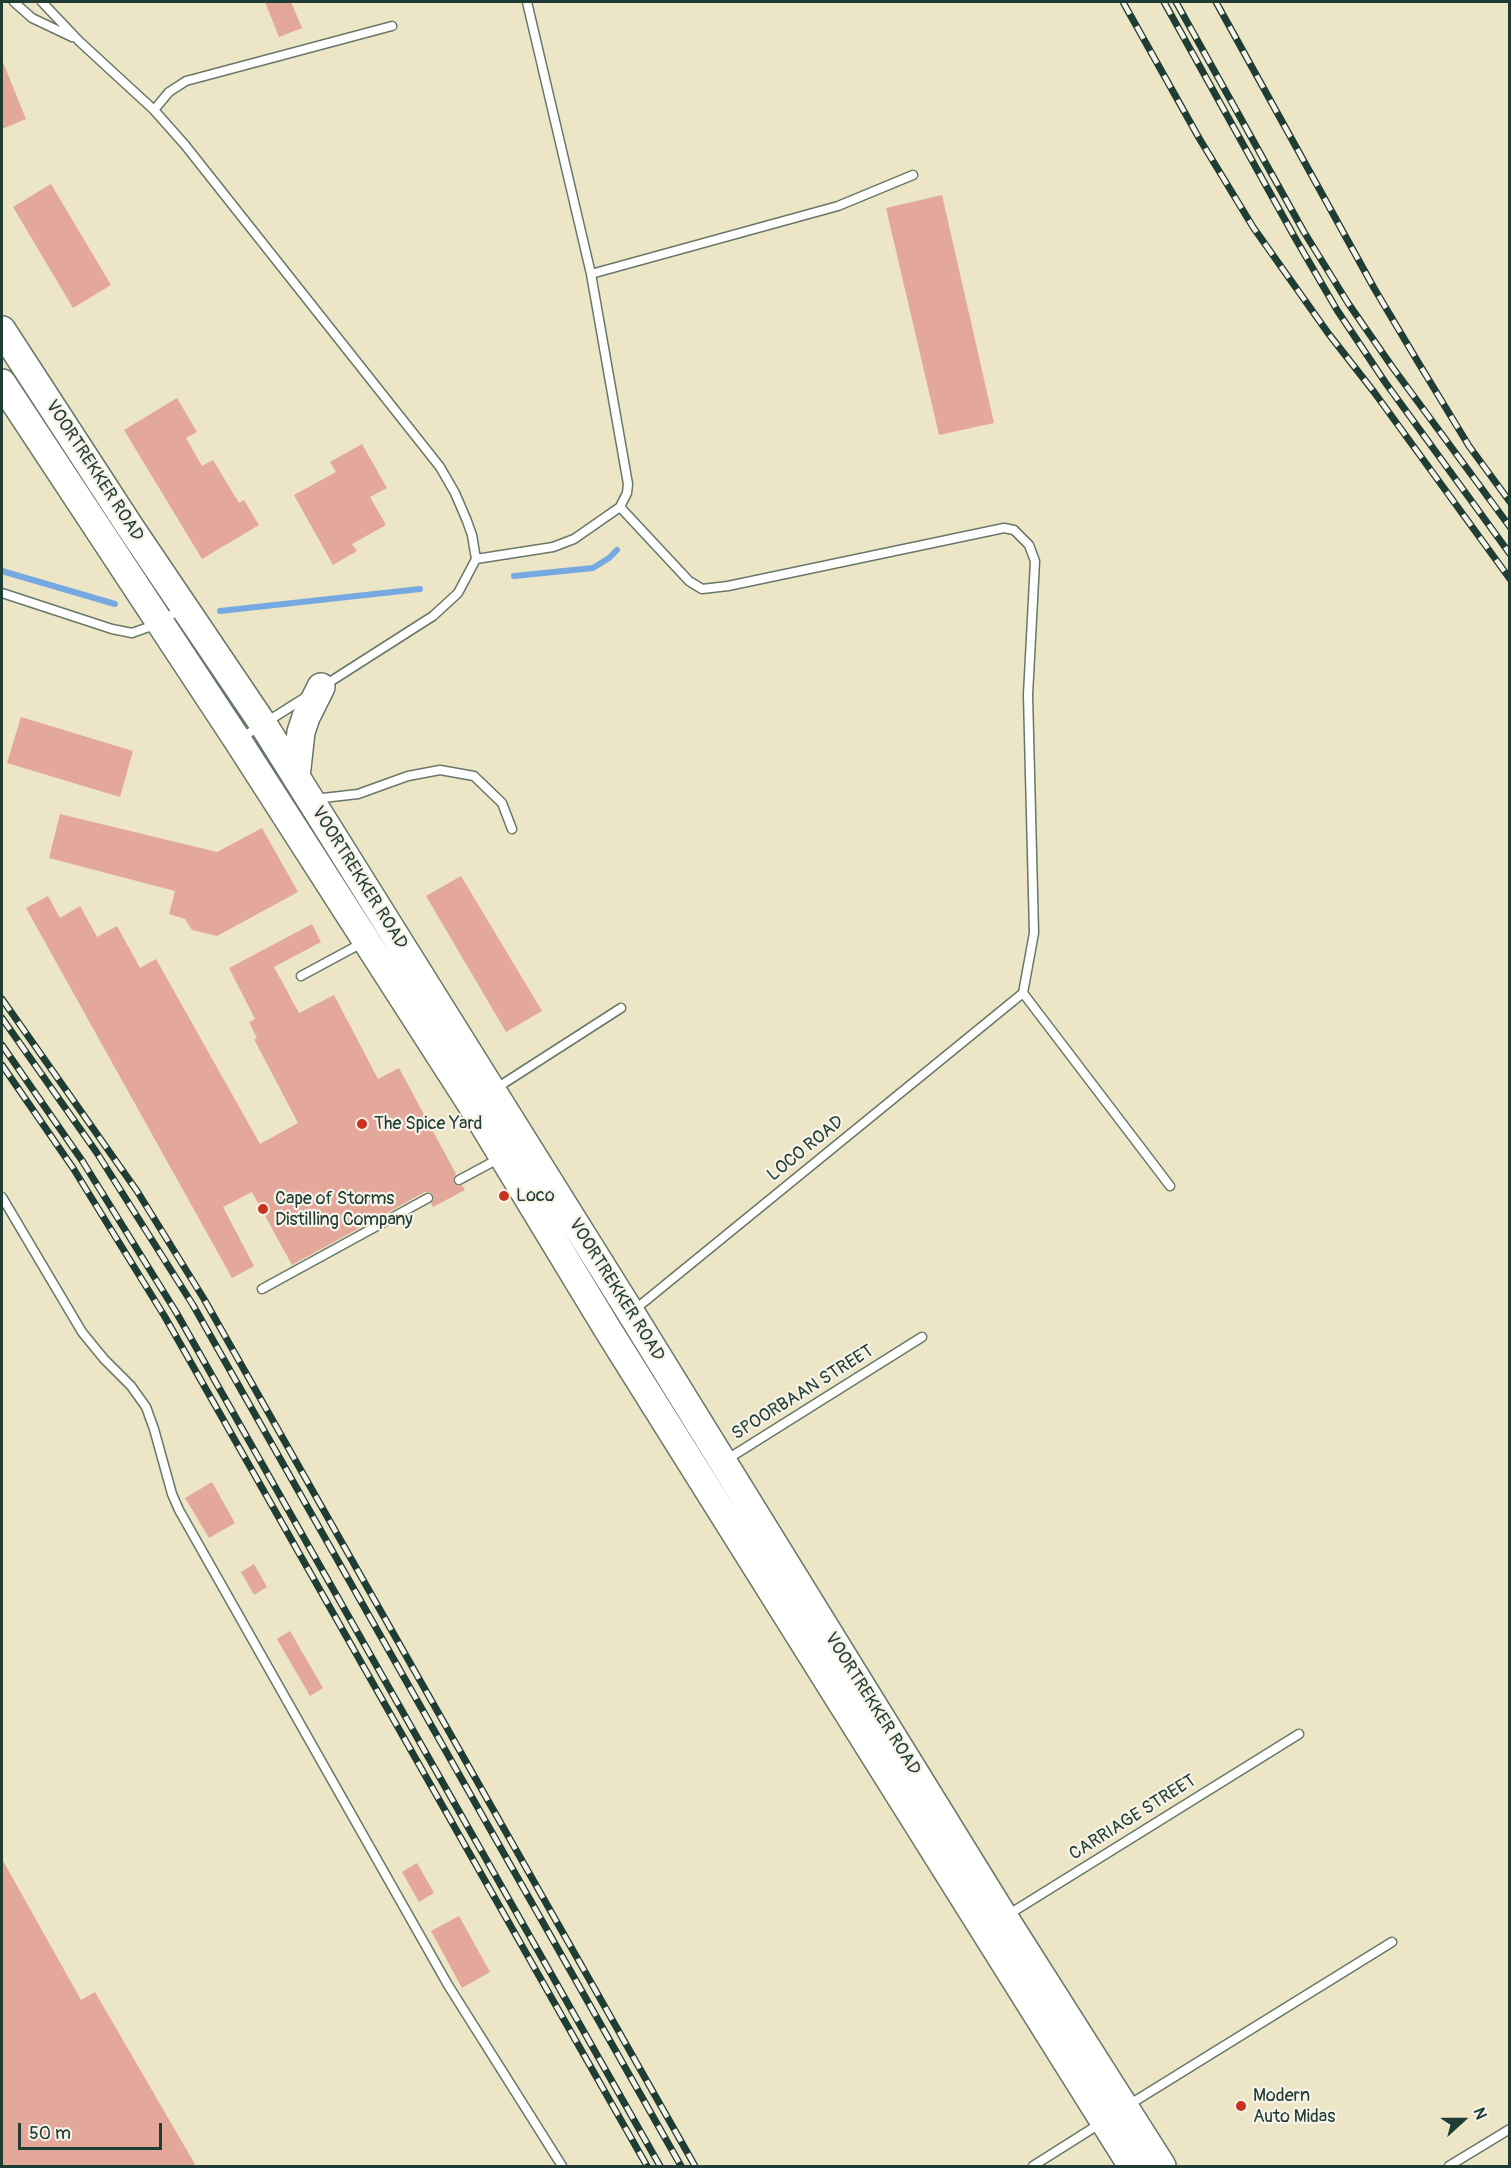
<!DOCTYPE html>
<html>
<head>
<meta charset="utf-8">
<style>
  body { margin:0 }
  #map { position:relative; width:1511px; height:2168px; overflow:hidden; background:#ece5c6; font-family:Pangolin,sans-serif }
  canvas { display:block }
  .frame { position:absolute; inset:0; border:3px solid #1f3d34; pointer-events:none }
  .north { position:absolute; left:1433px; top:2090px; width:60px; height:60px; -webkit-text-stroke:4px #f7f3e8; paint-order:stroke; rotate:69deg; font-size:16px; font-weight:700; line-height:24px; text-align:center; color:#1f3d34 }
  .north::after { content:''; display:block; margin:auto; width:21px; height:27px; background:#1f3d34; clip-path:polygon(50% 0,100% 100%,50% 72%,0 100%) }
  .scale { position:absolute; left:18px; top:2123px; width:144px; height:27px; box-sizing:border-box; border:3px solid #1f3d34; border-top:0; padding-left:8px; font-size:18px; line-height:21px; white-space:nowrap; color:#1f3d34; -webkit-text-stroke:4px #f7f3e8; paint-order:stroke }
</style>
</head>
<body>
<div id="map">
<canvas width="1511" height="2168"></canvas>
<div class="frame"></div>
<div class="north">N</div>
<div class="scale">50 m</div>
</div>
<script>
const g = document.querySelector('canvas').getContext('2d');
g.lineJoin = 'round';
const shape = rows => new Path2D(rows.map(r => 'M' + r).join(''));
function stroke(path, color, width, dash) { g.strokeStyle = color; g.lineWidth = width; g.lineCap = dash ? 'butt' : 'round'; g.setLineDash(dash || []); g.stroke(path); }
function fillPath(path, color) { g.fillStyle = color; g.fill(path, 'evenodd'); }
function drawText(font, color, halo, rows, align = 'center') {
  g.font = font + ' Pangolin,sans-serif'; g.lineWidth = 4.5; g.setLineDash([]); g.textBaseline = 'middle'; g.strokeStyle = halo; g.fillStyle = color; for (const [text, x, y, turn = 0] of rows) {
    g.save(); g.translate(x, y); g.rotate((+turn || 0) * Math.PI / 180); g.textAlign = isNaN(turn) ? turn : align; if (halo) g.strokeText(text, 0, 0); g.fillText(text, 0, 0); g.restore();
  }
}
stroke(shape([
  [2,571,115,604],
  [514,576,593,568,609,558,617,550],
  [220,611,420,589]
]), '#76a9e2', 6);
fillPath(shape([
  [265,2,291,2,302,28,279,37],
  [2,60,26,119,2,129],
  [51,184,111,285,73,308,13,207],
  [942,195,994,423,939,435,886,208],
  [177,398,197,432,186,438,202,466,213,460,239,503,244,500,259,525,202,559,124,430],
  [362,444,387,488,370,497,386,525,352,544,357,551,333,565,294,495,336,472,330,462],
  [21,717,133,751,120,797,7,763],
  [60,814,217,852,262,828,298,892,217,936,192,930,185,919,169,914,175,891,49,858],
  [461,876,542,1011,506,1032,426,896],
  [48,896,60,918,80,906,97,937,117,926,140,968,156,959,260,1144,298,1123,254,1039,257,1038,249,1022,255,1019,229,968,312,924,321,942,274,967,299,1013,334,995,378,1079,399,1068,456,1174,453,1179,454,1183,458,1186,462,1185,465,1190,433,1207,431,1204,434,1199,433,1194,429,1192,425,1192,292,1265,252,1192,223,1207,254,1266,232,1278,26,908],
  [212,1482,235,1523,209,1538,185,1498],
  [254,1564,267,1587,254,1595,241,1572],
  [290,1631,323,1688,310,1696,277,1639],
  [2,1859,81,2000,95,1992,196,2166,2,2166],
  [417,1863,434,1893,419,1902,402,1872],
  [459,1916,490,1972,462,1988,431,1931]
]), '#e4a89a');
const service = shape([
  [14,2,32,18,72,37],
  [42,2,79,41,154,110,185,145,440,467,455,493,467,521,472,535,476,559,458,593,433,616,325,685],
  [154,110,169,92,186,81,392,26],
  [591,274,838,206,913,175],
  [620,507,689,581,702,589,728,586,1004,528,1014,530,1029,545,1035,561,1028,695,1034,933,1023,993,1170,1186],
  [476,559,553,547,574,539,620,507,627,493,628,484,591,274,527,2],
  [2,593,112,629,132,633,160,623,181,608],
  [241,738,306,697],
  [314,799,358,794,408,776,440,770,474,776,502,803,512,829],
  [301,976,364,942],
  [495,1089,621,1008],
  [459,1180,500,1158],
  [2,1197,82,1332,104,1359,131,1386,146,1407,154,1429,172,1494,179,1510,448,1985,562,2166],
  [262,1289,428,1198],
  [633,1311,1023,993],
  [726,1460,922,1337],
  [1006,1916,1299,1734],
  [1127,2106,1392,1942],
  [1033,2166,1101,2123],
  [1449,2166,1510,2129]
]);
const primary = shape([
  [2,330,130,527,263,724,631,1313,1004,1917,1162,2166],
  [2,383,238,741,471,1104,608,1330,1132,2166],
  [296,777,301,732,306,717,321,687]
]);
stroke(service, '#677867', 11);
stroke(primary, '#677867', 30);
stroke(service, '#fff', 8);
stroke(primary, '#fff', 27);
const rail = shape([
  [1123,2,1199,138,1253,227,1328,333,1374,392,1510,579],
  [1164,2,1294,236,1337,310,1385,382,1510,554],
  [1176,2,1304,232,1348,303,1393,368,1510,527],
  [1216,2,1374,288,1418,362,1469,446,1510,502],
  [2,999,137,1191,204,1299,695,2166],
  [2,1018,97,1153,193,1305,681,2166],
  [2,1045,83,1162,176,1312,660,2166],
  [2,1065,73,1168,165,1317,647,2166]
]);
stroke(rail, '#1f3d34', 7);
stroke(rail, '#f7f3e8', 4.5, [14]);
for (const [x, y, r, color] of [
  [362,1124,6,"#c8321e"],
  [504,1196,6,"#c8321e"],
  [263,1209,6,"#c8321e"],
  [1241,2106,6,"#c8321e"]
]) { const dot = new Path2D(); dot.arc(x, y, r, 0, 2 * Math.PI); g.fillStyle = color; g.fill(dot); stroke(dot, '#f7f3e8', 2); }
drawText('18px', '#1f3d34', '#f7f3e8', [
  ["VOORTREKKER ROAD",94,471,57],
  ["VOORTREKKER ROAD",359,878,58],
  ["LOCO ROAD",806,1149,-39],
  ["VOORTREKKER ROAD",616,1290,58],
  ["SPOORBAAN STREET",803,1393,-32],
  ["VOORTREKKER ROAD",872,1704,58],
  ["CARRIAGE STREET",1133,1818,-32]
]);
drawText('18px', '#1f3d34', '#f7f3e8', [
  ["The Spice Yard",374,1124],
  ["Loco",516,1196],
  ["Cape of Storms",275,1199],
  ["Distilling Company",275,1220],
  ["Modern",1253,2096],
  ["Auto Midas",1253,2117]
], 'left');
</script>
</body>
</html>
